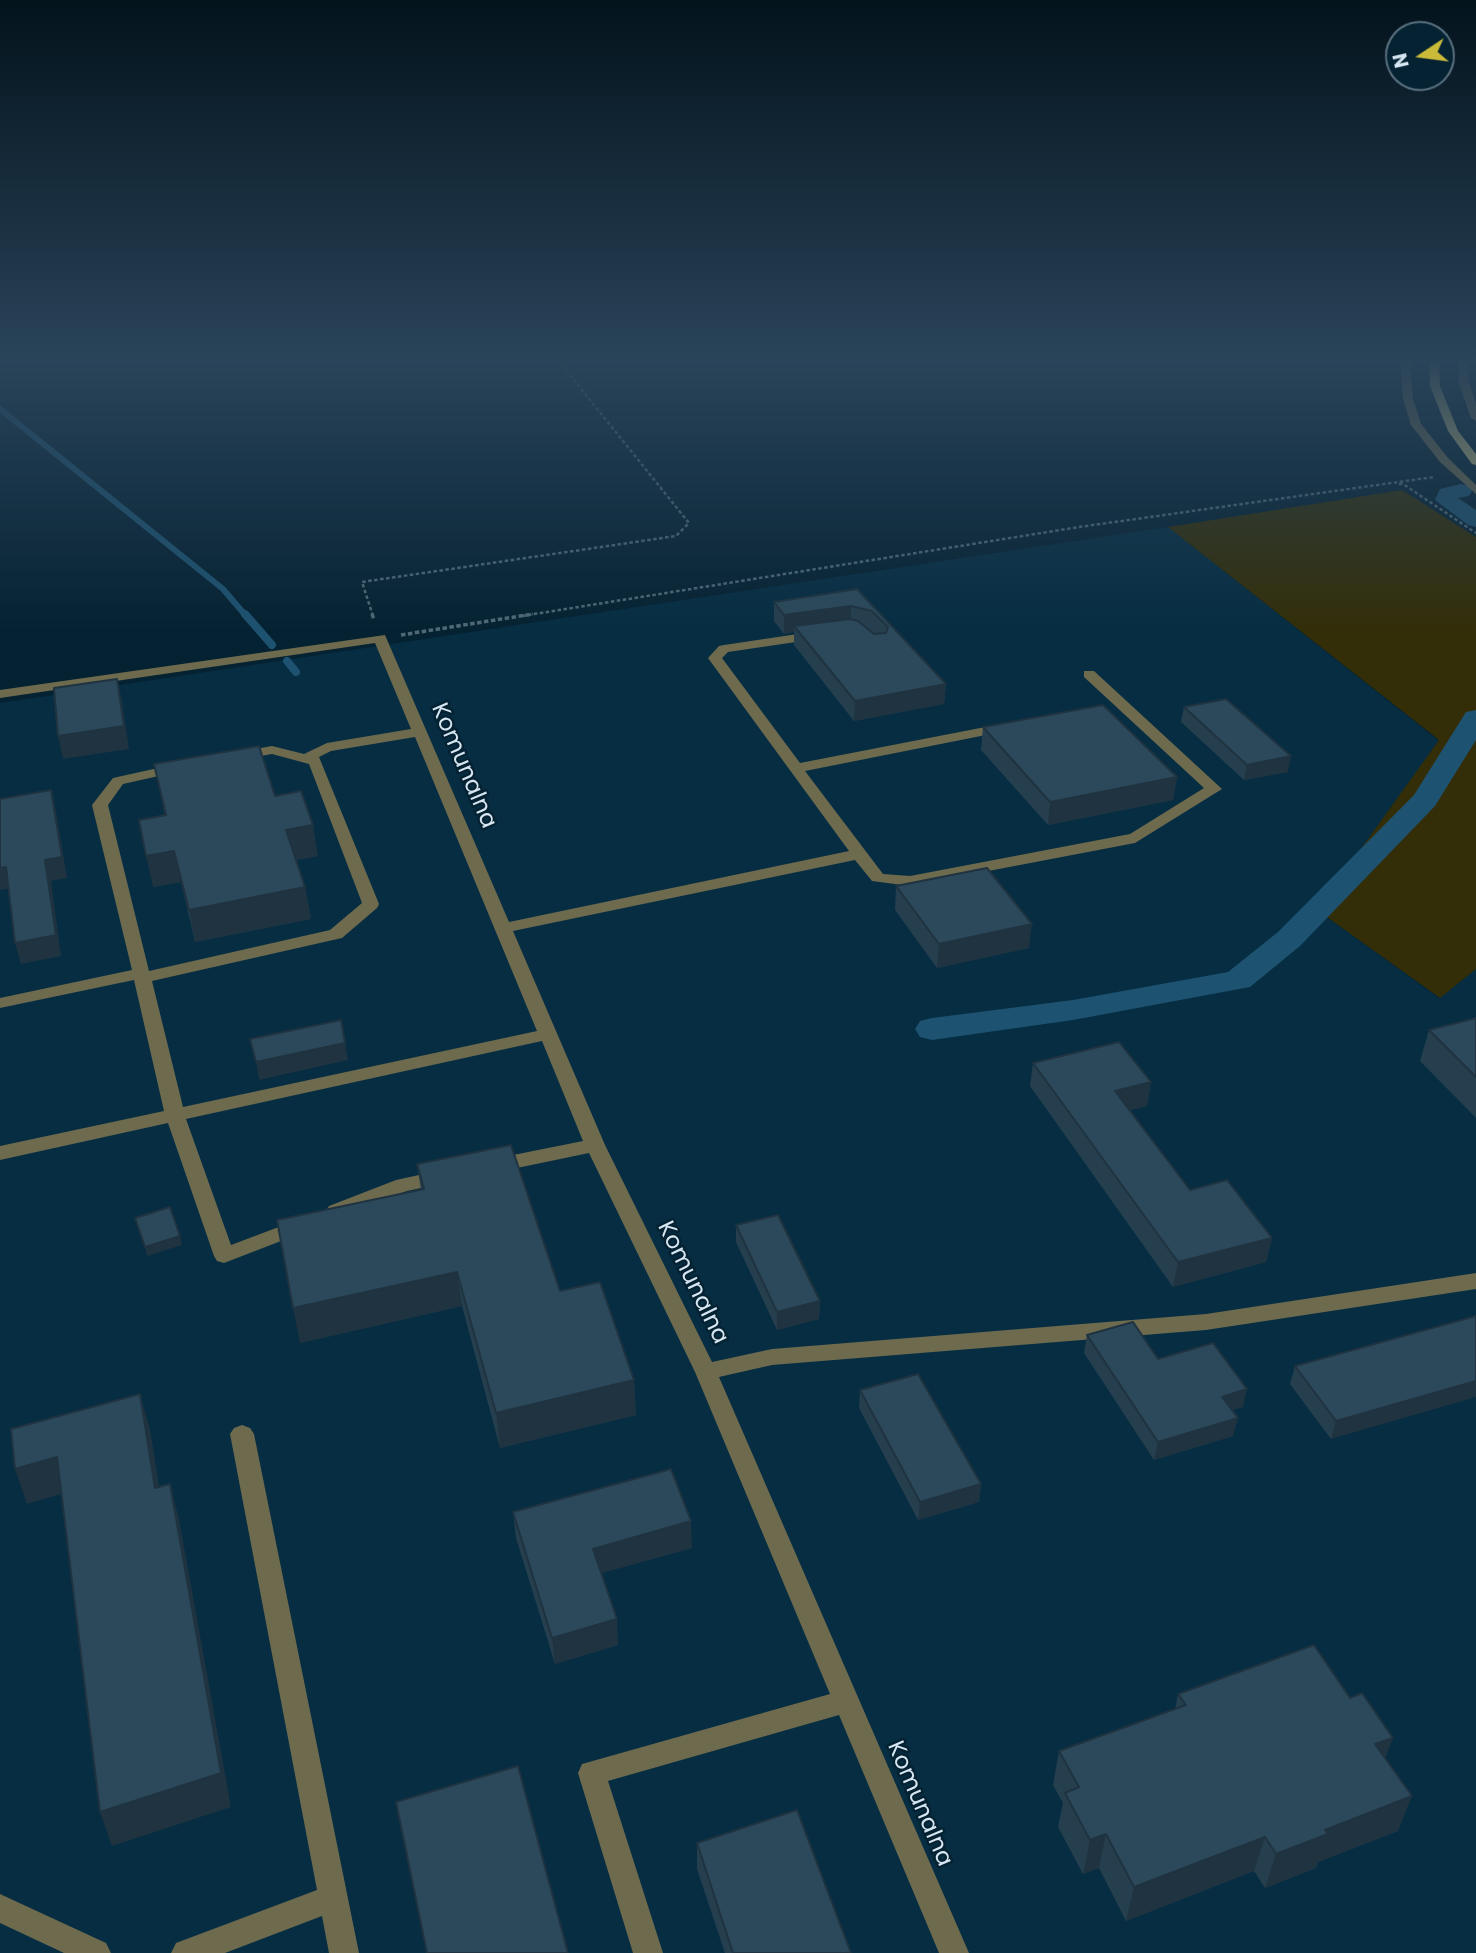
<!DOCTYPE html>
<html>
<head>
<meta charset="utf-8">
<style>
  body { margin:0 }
  #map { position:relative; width:1476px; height:1953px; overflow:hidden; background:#052232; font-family:Poppins,sans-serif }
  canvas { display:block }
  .north { position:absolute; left:1385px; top:21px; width:70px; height:70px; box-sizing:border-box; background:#052232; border:2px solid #59707f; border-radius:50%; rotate:257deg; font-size:19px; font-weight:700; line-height:28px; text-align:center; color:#d6e6f2 }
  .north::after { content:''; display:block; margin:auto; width:24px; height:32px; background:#caba39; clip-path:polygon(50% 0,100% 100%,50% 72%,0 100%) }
</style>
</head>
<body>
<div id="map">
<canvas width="1476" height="1953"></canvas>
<div class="north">N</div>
</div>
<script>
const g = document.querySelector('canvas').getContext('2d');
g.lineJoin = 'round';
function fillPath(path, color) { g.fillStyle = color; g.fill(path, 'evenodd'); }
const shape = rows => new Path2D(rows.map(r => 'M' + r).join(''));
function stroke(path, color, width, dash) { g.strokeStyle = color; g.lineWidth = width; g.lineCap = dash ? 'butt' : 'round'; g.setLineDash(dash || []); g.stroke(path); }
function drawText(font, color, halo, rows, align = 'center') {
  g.font = font + ' Poppins,sans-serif'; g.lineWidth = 5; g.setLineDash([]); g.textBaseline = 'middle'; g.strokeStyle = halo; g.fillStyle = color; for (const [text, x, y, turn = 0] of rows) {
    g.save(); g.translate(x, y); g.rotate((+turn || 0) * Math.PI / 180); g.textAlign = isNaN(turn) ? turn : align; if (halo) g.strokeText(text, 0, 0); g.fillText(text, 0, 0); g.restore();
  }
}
fillPath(shape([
  [1168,527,1439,741,1317,910,1439,998,1476,969,1476,1953,0,1953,0,703]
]), '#062d42');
fillPath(shape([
  [1402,490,1476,537,1476,969,1440,998,1317,910,1439,740,1168,527]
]), '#332e08');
stroke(shape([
  [0,409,223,589,246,616]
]), '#1d5270', 6);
stroke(shape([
  [245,614,272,645],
  [287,661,296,672]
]), '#1d5270', 8);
fillPath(shape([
  [1461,484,1469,486,1472,491,1469,496,1458,498,1476,510,1476,527,1468,525,1435,500,1440,489,1461,484],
  [1476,710,1476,740,1435,806,1300,946,1250,987,1073,1020,932,1040,920,1037,915,1029,920,1021,932,1018,1073,1000,1228,972,1278,932,1414,795,1466,712,1476,710]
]), '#1d5270');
stroke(shape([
  [1399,484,1403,484,1476,533],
  [373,616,362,582,676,536,689,523,557,359],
  [522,616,1079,527,1434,477]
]), '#506977', 2.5, [3.5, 2.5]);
stroke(shape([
  [372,614,374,620],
  [401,635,533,614]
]), '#506977', 3.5, [4.5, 2.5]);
fillPath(shape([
  [1400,359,1410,359,1413,399,1421,424,1448,458,1476,485,1476,494,1440,462,1411,425,1403,399,1400,359],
  [1458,359,1468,359,1469,383,1476,403,1476,421,1471,418,1459,383,1458,359],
  [818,631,823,632,823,638,728,652,722,658,800,763,1006,723,1013,727,1006,731,805,771,883,874,910,876,1130,834,1204,788,1084,677,1084,671,1094,671,1222,789,1135,843,910,886,872,881,855,860,513,931,605,1145,712,1362,772,1349,1206,1314,1476,1273,1476,1289,1206,1330,772,1365,719,1377,969,1953,939,1953,839,1715,608,1781,663,1953,633,1953,578,1773,582,1764,830,1694,695,1372,589,1153,493,1173,486,1171,483,1166,486,1161,493,1159,583,1141,542,1041,186,1119,231,1245,300,1219,307,1221,310,1226,307,1231,224,1263,217,1261,214,1256,168,1123,0,1160,0,1146,164,1111,134,980,0,1008,0,998,132,970,92,805,113,778,176,764,183,768,181,771,123,784,108,805,149,971,330,930,362,903,309,764,272,754,238,760,231,756,233,753,272,746,304,754,327,743,411,729,375,643,0,698,0,690,385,635,509,922,849,851,708,658,719,646,724,645,818,631],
  [415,737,537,1031,183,1107,152,981,342,938,377,908,379,904,319,757,331,751,415,737],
  [442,1170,449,1172,452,1177,449,1182,407,1191,336,1218,329,1216,326,1211,329,1206,396,1180,442,1170],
  [242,1425,250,1428,254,1434,359,1953,329,1953,322,1916,225,1953,171,1953,176,1943,317,1890,230,1434,234,1428,242,1425],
  [0,1894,106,1943,111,1953,64,1953,0,1923,0,1894]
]), '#6d6a4e');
fillPath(shape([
  [1429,359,1439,359,1440,386,1458,431,1476,454,1476,465,1472,464,1448,431,1430,386,1429,359]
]), '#bdb67a');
fillPath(shape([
  [857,589,946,684,944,704,854,721,794,645,794,632,784,634,774,621,774,602],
  [1184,707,1288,772,1244,780,1181,722],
  [983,727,1177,777,1173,800,1048,825,981,750],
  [154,764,275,796,318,856,296,860,305,887,311,919,195,942,181,882,153,887,165,816],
  [896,886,1029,948,937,968,895,910],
  [1476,1018,1476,1118,1420,1061,1429,1030],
  [1033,1063,1151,1082,1147,1106,1130,1110,1190,1190,1272,1238,1266,1262,1173,1287,1030,1086],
  [417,1164,560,1291,634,1380,636,1415,500,1448,462,1306,300,1343,421,1190],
  [736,1225,820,1301,819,1319,777,1330,736,1242],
  [1476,1316,1331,1439,1290,1384,1295,1366],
  [1087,1335,1158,1359,1243,1407,1232,1410,1233,1436,1154,1460,1084,1353],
  [860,1390,981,1484,979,1502,918,1520,859,1408],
  [513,1512,692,1548,601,1573,618,1645,555,1664,516,1538],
  [1178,1694,1385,1759,1398,1831,1318,1862,1316,1868,1265,1888,1254,1871,1126,1921,1099,1868,1083,1874,1058,1827,1063,1803,1053,1785,1059,1751,1175,1709],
  [697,1843,851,1953,725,1953,697,1869]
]), '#263f4e');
fillPath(shape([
  [851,606,851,624,794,626,794,632,784,634,784,615],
  [117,679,122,701,129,749,63,759,58,736],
  [946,684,944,704,854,721,855,701],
  [1291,756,1288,772,1244,780,1247,765],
  [1177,777,1173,800,1048,825,1050,802],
  [51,790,56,811,67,878,51,881,61,956,21,964,15,943,45,860],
  [313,825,318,856,292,861,286,830],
  [174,851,181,882,153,887,146,856],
  [6,867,12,888,0,890,0,868],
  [305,887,311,919,195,942,189,910],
  [1032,924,1029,948,937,968,939,944],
  [345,1043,348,1060,259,1080,256,1062],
  [1151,1082,1147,1106,1112,1115,1115,1091],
  [180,1236,182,1245,147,1256,145,1247],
  [1272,1238,1266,1262,1173,1287,1178,1262],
  [457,1272,462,1306,300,1343,293,1308],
  [820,1301,819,1319,777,1330,777,1312],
  [634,1380,636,1415,500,1448,496,1413],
  [1476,1381,1476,1397,1331,1439,1336,1421],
  [1247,1389,1243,1407,1218,1415,1222,1397],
  [140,1394,150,1429,165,1523,155,1488],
  [1238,1418,1233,1436,1154,1460,1158,1442],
  [57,1457,68,1492,27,1504,15,1469],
  [170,1484,179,1519,231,1807,112,1846,100,1812],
  [981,1484,979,1502,918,1520,920,1502],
  [691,1521,692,1548,595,1575,593,1549],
  [617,1619,618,1645,555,1664,552,1638],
  [1393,1738,1380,1772,1375,1744],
  [1412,1796,1398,1831,1318,1862,1316,1868,1265,1888,1276,1854,1325,1830],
  [1106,1834,1099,1868,1083,1874,1090,1840],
  [1265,1837,1254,1871,1126,1921,1134,1887]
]), '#1f3340');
const building = shape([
  [857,589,946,684,855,701,794,626,850,619,858,621,874,634,886,633,888,627,872,611,851,606,784,615,774,602,857,589],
  [117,679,124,726,58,736,54,688,117,679],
  [1226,699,1291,756,1247,765,1184,707,1226,699],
  [1103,705,1177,777,1050,802,983,727,1103,705],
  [259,746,275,796,301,791,313,825,286,830,305,887,189,910,174,851,146,856,139,820,166,815,154,764,259,746],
  [51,790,62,857,45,860,56,935,15,943,6,867,0,868,0,799,51,790],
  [987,868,1032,924,939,944,896,886,987,868],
  [1476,1018,1476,1077,1429,1030,1476,1018],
  [341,1020,345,1043,256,1062,250,1039,341,1020],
  [1119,1042,1151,1082,1115,1091,1190,1190,1227,1180,1272,1238,1178,1262,1033,1063,1119,1042],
  [511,1145,560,1291,600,1282,634,1380,496,1413,457,1272,293,1308,277,1220,424,1189,417,1164,511,1145],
  [170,1207,180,1236,145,1247,135,1218,170,1207],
  [778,1215,820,1301,777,1312,736,1225,778,1215],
  [1476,1316,1476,1381,1336,1421,1295,1366,1476,1316],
  [1133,1322,1158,1359,1213,1343,1247,1389,1222,1397,1238,1418,1158,1442,1087,1335,1133,1322],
  [918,1374,981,1484,920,1502,860,1390,918,1374],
  [140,1394,155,1488,170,1484,221,1773,100,1812,57,1457,15,1469,11,1429,140,1394],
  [671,1469,691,1521,593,1549,617,1619,552,1638,513,1512,671,1469],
  [1314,1645,1350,1698,1362,1693,1393,1738,1375,1744,1412,1796,1325,1830,1328,1834,1276,1854,1265,1837,1134,1887,1106,1834,1090,1840,1065,1793,1079,1787,1059,1751,1186,1705,1178,1694,1314,1645],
  [518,1766,568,1953,427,1953,396,1802,518,1766],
  [797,1810,851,1953,733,1953,697,1843,797,1810]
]);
fillPath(building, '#2c495b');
stroke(building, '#1f3340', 2);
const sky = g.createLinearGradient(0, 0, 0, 633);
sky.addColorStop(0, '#03131c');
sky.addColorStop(0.57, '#2a445a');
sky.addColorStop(1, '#2a445a00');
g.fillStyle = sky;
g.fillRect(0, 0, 1476, 633);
drawText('23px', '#d6e6f2', '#052232', [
  ["Komunalna",463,766,67],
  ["Komunalna",692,1283,64],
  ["Komunalna",919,1804,67]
]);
</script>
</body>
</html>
